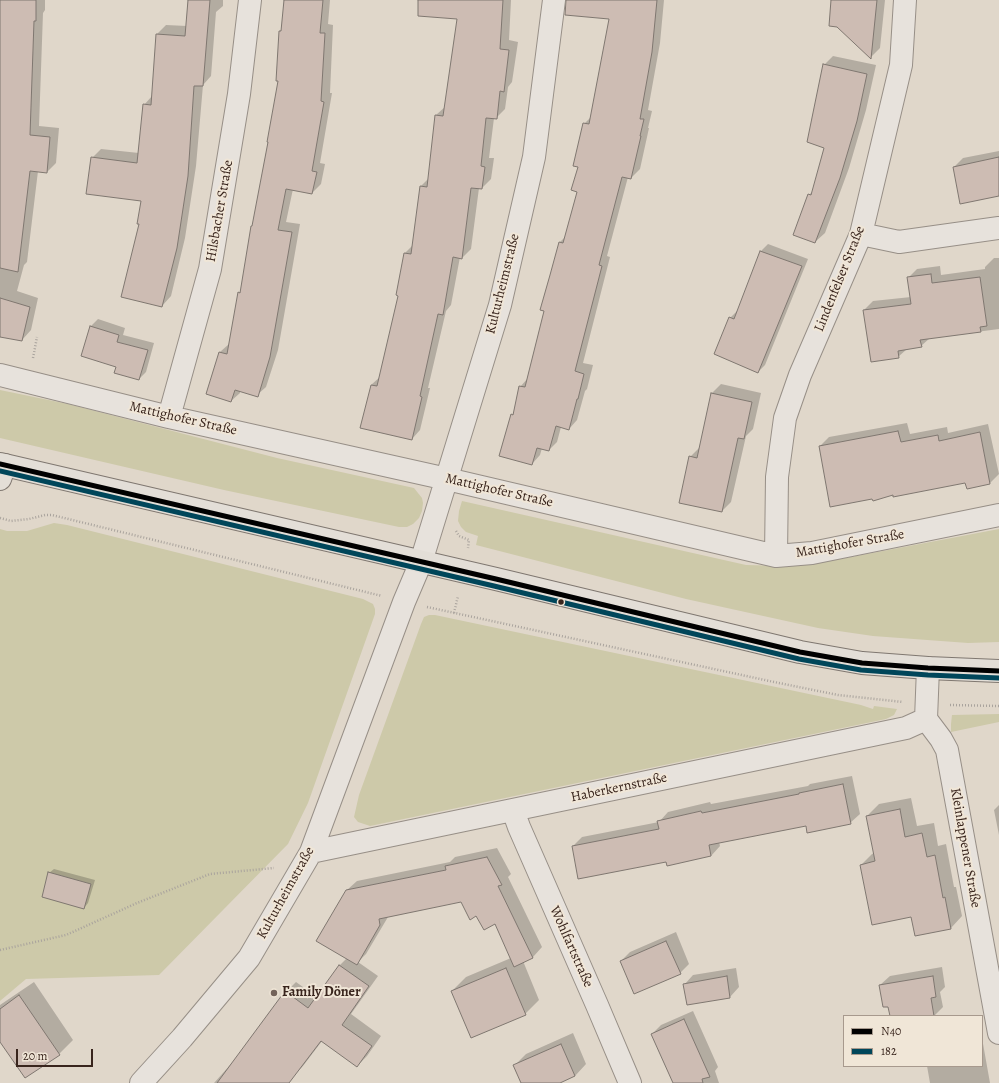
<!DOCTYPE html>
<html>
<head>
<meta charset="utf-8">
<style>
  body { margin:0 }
  #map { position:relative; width:999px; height:1083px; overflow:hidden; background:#e0d7ca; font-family:Alegreya,serif }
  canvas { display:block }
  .legend { position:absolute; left:843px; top:1015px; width:140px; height:52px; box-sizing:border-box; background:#f0e6d7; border:1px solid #a7998d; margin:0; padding:5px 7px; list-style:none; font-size:12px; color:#39251d }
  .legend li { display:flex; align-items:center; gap:8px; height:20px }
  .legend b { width:20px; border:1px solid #a7998d }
  .scale { position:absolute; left:16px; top:1049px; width:77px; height:18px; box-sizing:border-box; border:2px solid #39251d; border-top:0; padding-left:5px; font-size:12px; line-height:14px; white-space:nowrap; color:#39251d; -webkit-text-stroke:3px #f0e6d7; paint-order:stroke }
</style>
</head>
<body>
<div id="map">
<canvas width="999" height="1083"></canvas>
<ul class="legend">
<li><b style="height:5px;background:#000"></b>N40</li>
<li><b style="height:5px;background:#00465a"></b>182</li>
</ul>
<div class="scale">20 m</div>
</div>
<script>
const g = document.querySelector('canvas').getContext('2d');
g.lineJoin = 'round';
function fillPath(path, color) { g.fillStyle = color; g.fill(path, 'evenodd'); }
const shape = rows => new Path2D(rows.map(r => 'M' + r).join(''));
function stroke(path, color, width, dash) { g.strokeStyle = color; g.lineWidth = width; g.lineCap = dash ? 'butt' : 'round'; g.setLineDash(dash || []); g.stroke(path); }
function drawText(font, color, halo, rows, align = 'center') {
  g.font = font + ' Alegreya,serif'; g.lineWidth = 4; g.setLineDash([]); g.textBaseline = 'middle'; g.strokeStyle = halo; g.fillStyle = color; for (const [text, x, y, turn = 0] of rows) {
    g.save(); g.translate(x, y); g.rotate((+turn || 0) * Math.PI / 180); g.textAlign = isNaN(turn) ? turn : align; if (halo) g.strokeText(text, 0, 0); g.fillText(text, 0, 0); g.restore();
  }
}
fillPath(shape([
  [0,390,68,404,277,458,414,488,422,498,423,503,422,511,419,518,413,524,407,527,399,527,224,490,0,438],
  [462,501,746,565,785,566,814,564,999,529,999,642,968,643,873,636,818,628,686,599,476,545,478,536,466,532,461,527,458,521,459,511],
  [54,523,67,525,363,599,373,604,375,609,375,614,308,803,288,844,159,975,26,979,0,1001,0,529,7,531,27,531],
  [429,615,435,615,861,705,873,709,874,706,897,709,894,715,886,719,370,826,358,822,354,817,359,795,421,624,424,617],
  [999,714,999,722,951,732,951,724,952,715]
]), '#cdc9a9');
fillPath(shape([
  [0,0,45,0,45,10,43,13,39,126,59,128,56,163,47,172,38,171,27,262,24,265,17,291,38,298,31,330,22,340,0,335],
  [188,0,223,0,223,6,216,12,211,76,203,85,196,166,185,238,171,296,162,306,140,223,142,200,92,158,101,149,139,153,144,105,152,96,157,34,166,25,187,26],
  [285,0,330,0,328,24,333,25,330,93,332,93,320,163,325,164,321,184,312,193,293,189,286,222,300,224,278,350,266,387,257,395,240,390,240,393,231,401,220,352,229,344,239,293,242,290,279,80,280,31,282,29],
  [448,0,511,0,509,40,518,42,512,82,508,87,505,109,496,118,494,118,489,158,494,158,491,179,482,188,479,188,471,249,462,258,460,257,451,305,446,311,428,388,430,388,420,430,412,439,371,385,381,376,400,295,405,253,413,245,421,186,429,178,436,115,446,106,458,18],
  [597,0,664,0,660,43,648,110,652,111,648,128,649,128,640,169,631,178,628,177,607,256,610,257,583,363,593,365,587,389,585,391,577,420,569,429,561,427,557,442,549,450,542,448,540,455,532,464,512,415,514,412,520,387,528,378,545,311,559,243,566,236,578,191,579,166,584,124,592,116,610,18],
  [832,0,885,0,880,48,871,57],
  [833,56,876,65,866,110,849,168,825,233,815,242,809,195,813,191,826,147,824,65],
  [999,151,999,195,954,167,963,158],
  [768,244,808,259,765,365,758,372,730,318,737,311,738,311,761,251],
  [994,258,999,258,999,329,930,338,921,346,907,349,898,357,864,310,873,301,911,297,908,278,917,269,940,266,941,275,985,269,985,267],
  [98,319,125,328,123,335,154,343,146,372,139,379,117,366,82,355,91,326],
  [721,384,761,393,753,429,746,436,731,502,722,511,690,457,700,447,712,393],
  [907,423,910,434,947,427,948,433,988,424,999,474,990,483,966,482,894,494,820,446,829,437],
  [852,776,860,814,850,823,807,825,719,842,720,846,711,856,667,861,573,846,582,837,659,822,668,812,710,802,711,804,808,786,810,784],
  [911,798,917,826,934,823,938,846,946,844,954,887,956,887,962,916,951,928,916,935,912,916,861,865,872,854,874,853,867,816,879,804],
  [999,805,999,835,994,810],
  [497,848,511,874,508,877,542,947,533,957,523,961,539,1000,525,1014,452,991,466,977,511,958,495,923,476,915,461,901,388,917,366,954,358,962,378,976,351,1014,381,1036,367,1056,357,1066,322,1041,303,1066,295,1074,279,1083,214,1083,239,1055,286,992,296,982,317,997,340,965,347,958,347,890,357,881,450,862,455,857],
  [54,869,95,880,88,903,84,908,49,873],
  [676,932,689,964,680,973,621,961,630,952],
  [942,967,945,987,940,992,943,1007,934,1016,891,1016,889,1005,880,985,890,976],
  [736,968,739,987,730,997,687,1004,684,985,693,975],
  [34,982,73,1040,59,1054,26,1077,0,1040,0,1005],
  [693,1011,718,1067,715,1071,719,1083,677,1083,652,1034,661,1025],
  [573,1033,586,1064,575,1076,558,1083,522,1083,514,1066,526,1054],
  [982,1038,990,1083,930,1083,927,1066,982,1066]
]), '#0003');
const building = shape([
  [0,0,36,0,36,21,34,21,30,135,50,137,47,173,30,171,18,272,0,268,0,0],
  [188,0,210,0,203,86,194,86,188,176,177,248,162,307,121,297,139,224,137,224,141,201,86,194,91,157,137,163,143,104,151,105,156,34,185,36,188,0],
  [284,0,323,0,320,33,325,33,321,101,324,102,312,171,317,172,312,194,286,189,278,230,292,232,270,357,258,397,235,390,231,402,206,394,219,352,227,354,238,292,240,293,251,226,252,226,268,142,267,142,278,81,276,81,279,31,281,31,284,0],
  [418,0,503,0,500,49,509,50,504,92,500,91,497,119,486,118,481,166,485,167,482,189,471,188,462,259,453,257,443,315,438,314,420,396,422,397,412,440,360,428,371,385,377,386,398,296,396,295,404,253,411,254,420,186,427,187,435,115,443,116,457,19,418,16,418,0],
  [566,0,657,0,652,52,640,119,644,119,640,136,641,136,631,179,622,177,599,265,602,266,575,371,584,374,578,399,577,399,569,430,556,426,549,451,537,448,532,465,499,456,511,414,513,415,519,386,525,387,544,311,540,310,550,275,559,242,563,243,577,192,571,190,578,167,573,166,583,123,589,124,609,19,565,15,566,0],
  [831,0,877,0,871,59,837,27,829,26,831,0],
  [823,64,867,74,857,121,840,178,815,243,793,235,808,194,811,195,824,148,807,142,823,64],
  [999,157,999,196,960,204,953,167,999,157],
  [760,251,802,266,758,373,714,354,729,317,734,319,760,251],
  [931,274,932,283,980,277,987,326,980,327,981,332,920,340,922,347,898,351,899,358,871,362,863,310,911,304,907,277,931,274],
  [0,298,30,307,22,341,0,337,0,298],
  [90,326,119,335,117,342,148,350,139,380,114,373,116,367,81,356,90,326],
  [711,393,752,402,744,439,738,438,722,512,679,503,689,456,697,458,711,393],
  [898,431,901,442,938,435,939,441,980,432,990,484,967,489,965,483,893,497,893,495,873,501,872,499,830,507,819,446,898,431],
  [843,784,851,824,807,833,806,826,709,845,711,856,667,866,666,862,578,879,572,846,659,829,657,821,701,811,702,813,799,794,799,793,843,784],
  [900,809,905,837,922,833,927,857,935,855,943,898,945,897,951,929,915,936,911,917,872,925,860,865,875,861,866,816,900,809],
  [487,857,502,885,498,886,533,958,514,967,495,924,484,930,476,916,470,920,461,902,379,919,380,925,357,965,316,941,346,890,446,870,445,866,487,857],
  [48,872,91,884,84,909,42,897,48,872],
  [666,941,681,974,634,994,620,961,666,941],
  [339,965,369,986,342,1025,372,1046,357,1067,321,1041,289,1083,217,1083,285,991,308,1008,339,965],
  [506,968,526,1015,471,1038,451,991,506,968],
  [727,976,730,998,687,1005,683,984,727,976],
  [933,976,936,997,931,998,934,1016,890,1016,888,1007,883,1007,879,985,933,976],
  [19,995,60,1055,25,1078,0,1042,0,1009,19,995],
  [684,1019,710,1077,702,1079,703,1083,673,1083,651,1034,684,1019],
  [561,1044,575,1076,560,1083,521,1083,513,1065,561,1044]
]);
fillPath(building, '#cdbcb3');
stroke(building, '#7f7770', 1);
const minor = shape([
  [861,234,899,242,999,228],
  [0,375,169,417,447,479,776,556,812,553,999,515],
  [169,417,210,269,239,94,250,0],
  [776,556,777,477,785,418,800,375,861,234,901,65,905,0],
  [928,668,926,719,941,739,947,750,999,1033],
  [513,810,519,827,597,1005,630,1083],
  [311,852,906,728,926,719],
  [141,1083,182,1038,249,958,311,852,404,602,421,562,500,305,534,157,554,0]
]);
const major = shape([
  [0,464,496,579,800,652,862,663,928,668,999,671]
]);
const highway = shape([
  [0,479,5,465]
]);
stroke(minor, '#978f87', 24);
stroke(major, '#7f7770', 24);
stroke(highway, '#7f7770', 24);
stroke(shape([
  [33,358,37,337],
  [0,518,11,521,29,519,45,515,52,515,382,596],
  [456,531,459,536,469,540,468,548],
  [427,607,774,682,838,695,903,702],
  [454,613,458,596],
  [950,705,999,706],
  [0,950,66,935,137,903,210,874,274,868]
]), '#a9a39d', 2.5, [1, 2]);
stroke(minor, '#e7e2dc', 22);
stroke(major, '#e3ded7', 22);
stroke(highway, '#e3ded7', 22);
stroke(shape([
  [0,464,496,579,800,652,862,663,928,668,999,671]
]), '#000', 5);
stroke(shape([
  [0,471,494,586,799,659,861,670,928,675,999,678]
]), '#00465a', 5);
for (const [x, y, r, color] of [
  [561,602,3.5,"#39251d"],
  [274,993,4,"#73635a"]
]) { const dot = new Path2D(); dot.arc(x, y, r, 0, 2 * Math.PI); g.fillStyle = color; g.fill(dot); stroke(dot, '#f0e6d7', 1.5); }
drawText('14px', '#39251d', '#f0e6d7', [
  ["Hilsbacher Straße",220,211,-80],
  ["Lindenfelser Straße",840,279,-68],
  ["Kulturheimstraße",503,284,-76],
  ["Mattighofer Straße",183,419,13],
  ["Mattighofer Straße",499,491,13],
  ["Mattighofer Straße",850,544,-10],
  ["Haberkernstraße",619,788,-12],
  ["Kleinlappener Straße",965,848,80],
  ["Kulturheimstraße",286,893,-61],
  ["Wohlfartstraße",571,947,66]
]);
drawText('bold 14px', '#39251d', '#f0e6d7', [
  ["Family Döner",282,993]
], 'left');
</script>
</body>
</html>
